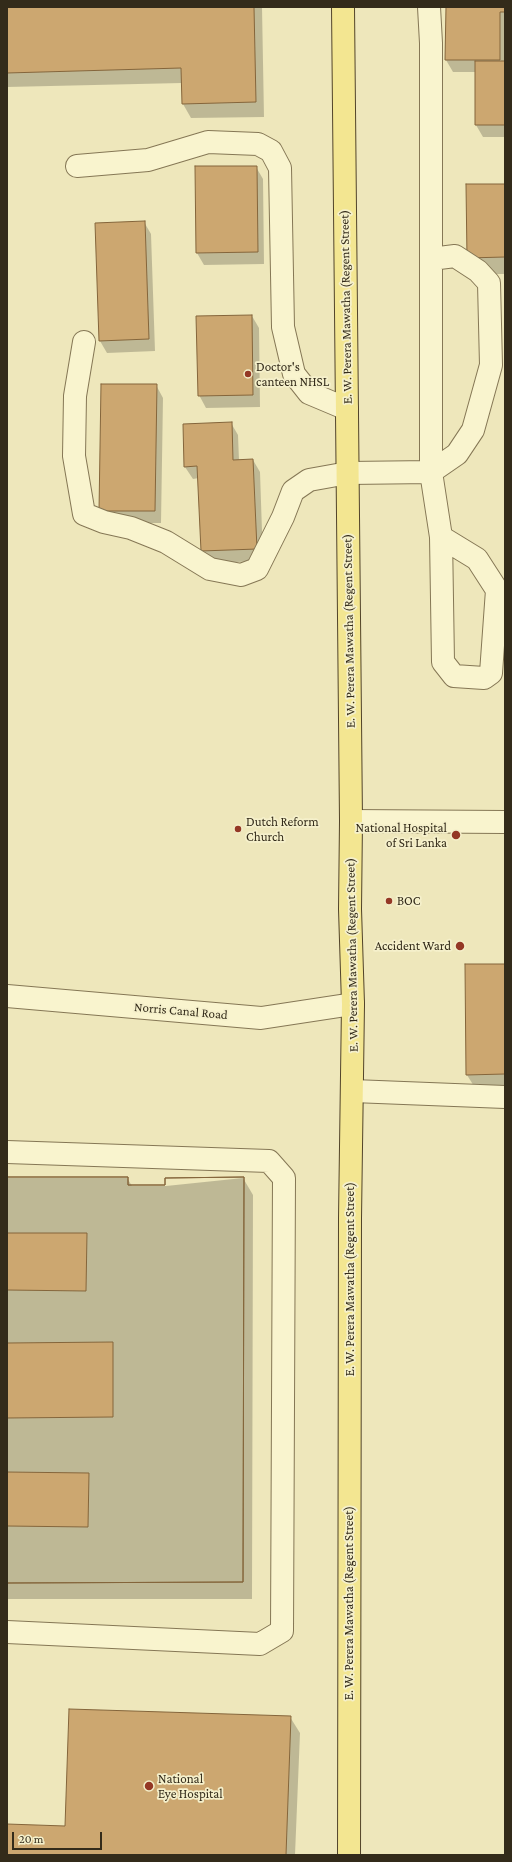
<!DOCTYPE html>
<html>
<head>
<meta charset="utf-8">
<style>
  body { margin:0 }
  #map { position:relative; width:512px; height:1862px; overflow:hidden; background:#eee7bb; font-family:"Crimson Pro",serif }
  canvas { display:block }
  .frame { position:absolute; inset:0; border:8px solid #332b1a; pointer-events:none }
  .scale { position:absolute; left:12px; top:1832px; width:90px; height:18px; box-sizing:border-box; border:2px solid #332b1a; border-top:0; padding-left:5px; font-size:12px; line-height:14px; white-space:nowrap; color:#332b1a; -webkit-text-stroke:3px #f5f0cb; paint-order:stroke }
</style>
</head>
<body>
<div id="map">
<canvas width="512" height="1862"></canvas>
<div class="frame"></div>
<div class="scale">20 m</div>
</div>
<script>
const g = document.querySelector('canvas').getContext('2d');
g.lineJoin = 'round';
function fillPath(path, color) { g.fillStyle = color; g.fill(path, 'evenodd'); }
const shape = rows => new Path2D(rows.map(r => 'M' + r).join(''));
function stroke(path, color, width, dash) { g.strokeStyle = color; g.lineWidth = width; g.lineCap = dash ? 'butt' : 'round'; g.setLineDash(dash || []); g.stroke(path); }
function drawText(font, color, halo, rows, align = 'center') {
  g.font = font + ' "Crimson Pro",serif'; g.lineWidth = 3.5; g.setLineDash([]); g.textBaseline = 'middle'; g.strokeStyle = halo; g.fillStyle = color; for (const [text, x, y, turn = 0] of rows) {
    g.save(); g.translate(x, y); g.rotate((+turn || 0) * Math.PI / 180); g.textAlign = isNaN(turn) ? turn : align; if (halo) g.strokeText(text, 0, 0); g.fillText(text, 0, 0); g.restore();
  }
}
fillPath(shape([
  [7,7,262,7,264,117,191,118,183,104,182,83,7,87],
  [447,7,505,7,505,137,483,137,476,125,476,72,453,72,446,60],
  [256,167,263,179,264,264,204,265,197,253],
  [505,185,505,274,478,274,468,258],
  [144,222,151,234,155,351,107,353,100,341],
  [252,316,259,328,260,407,206,408,199,395],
  [156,385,163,398,161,523,107,523,100,510],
  [231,423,238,435,239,460,253,460,260,472,263,561,209,563,202,551,199,478,193,479,185,467],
  [505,965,505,1091,477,1091,467,1075],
  [7,1178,127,1178,132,1186,166,1186,243,1178,253,1195,252,1599,7,1599],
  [290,1717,300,1733,295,1855,7,1855,7,1825,66,1827]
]), '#0003');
const building = shape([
  [7,7,254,7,256,102,182,104,181,68,7,73,7,7],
  [446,7,505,7,505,12,500,12,500,60,445,60,446,7],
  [475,61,505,61,505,125,475,125,475,61],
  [195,166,257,166,258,252,196,253,195,166],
  [466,184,505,184,505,257,467,258,466,184],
  [145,221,149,339,99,341,95,223,145,221],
  [252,315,253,395,198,396,196,316,252,315],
  [101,384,157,384,155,511,99,511,101,384],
  [232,422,233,460,253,459,257,549,201,551,197,466,184,467,183,424,232,422],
  [465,964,505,964,505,1074,466,1075,465,964],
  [7,1177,128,1177,128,1185,165,1185,165,1178,244,1177,243,1582,7,1583,7,1177],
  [7,1177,128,1177,128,1185,165,1185,165,1178,244,1177,243,1582,7,1583,7,1526,88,1527,89,1473,7,1472,7,1418,113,1417,113,1342,7,1343,7,1290,86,1291,87,1233,7,1233,7,1177],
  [69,1709,291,1716,286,1855,7,1855,7,1824,65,1826,69,1709]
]);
fillPath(building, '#cca770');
stroke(building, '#84653b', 1);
const minor = shape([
  [429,7,431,43,431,472,441,537,443,662,454,676,484,678,491,673,497,590,477,559,441,537],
  [77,166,148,160,208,142,258,144,271,151,280,168,283,327,294,374,309,393,347,409],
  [84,342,75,396,74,456,84,514,104,522,131,528,166,542,210,569,241,575,257,569,283,517,293,491,309,480,348,473,431,472,457,454,473,430,491,365,489,283,478,271,455,256,431,259],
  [351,821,505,822],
  [7,996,261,1018,353,1004],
  [353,1091,505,1097],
  [7,1152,269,1161,284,1178,282,1631,260,1644,7,1632]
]);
const major = shape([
  [343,7,351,821,350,909,353,1004,350,1218,349,1855]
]);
stroke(minor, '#857755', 24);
stroke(major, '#52442a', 24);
stroke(minor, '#f9f4ce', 22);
stroke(major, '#f3e691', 22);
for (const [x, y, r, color] of [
  [248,374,4,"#943825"],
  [238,829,4,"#943825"],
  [456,835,5,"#943825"],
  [389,901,4,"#943825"],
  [460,946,5,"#943825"],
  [149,1786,5,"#943825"]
]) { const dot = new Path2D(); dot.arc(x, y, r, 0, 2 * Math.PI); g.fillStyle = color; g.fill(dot); stroke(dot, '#f5f0cb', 1.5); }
drawText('13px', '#332b1a', '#f5f0cb', [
  ["E. W. Perera Mawatha (Regent Street)",346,307,-91],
  ["E. W. Perera Mawatha (Regent Street)",349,631,-91],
  ["E. W. Perera Mawatha (Regent Street)",352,955,-91],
  ["Norris Canal Road",181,1011,5],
  ["E. W. Perera Mawatha (Regent Street)",350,1279,-90],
  ["E. W. Perera Mawatha (Regent Street)",349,1603,-90]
]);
drawText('13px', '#332b1a', '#f5f0cb', [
  ["Doctor's",256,367],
  ["canteen NHSL",256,382],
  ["Dutch Reform",246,822],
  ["Church",246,837],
  ["National Hospital",447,828,"right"],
  ["of Sri Lanka",447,843,"right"],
  ["BOC",397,901],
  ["Accident Ward",451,946,"right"],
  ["National",158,1779],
  ["Eye Hospital",158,1794]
], 'left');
</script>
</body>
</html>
